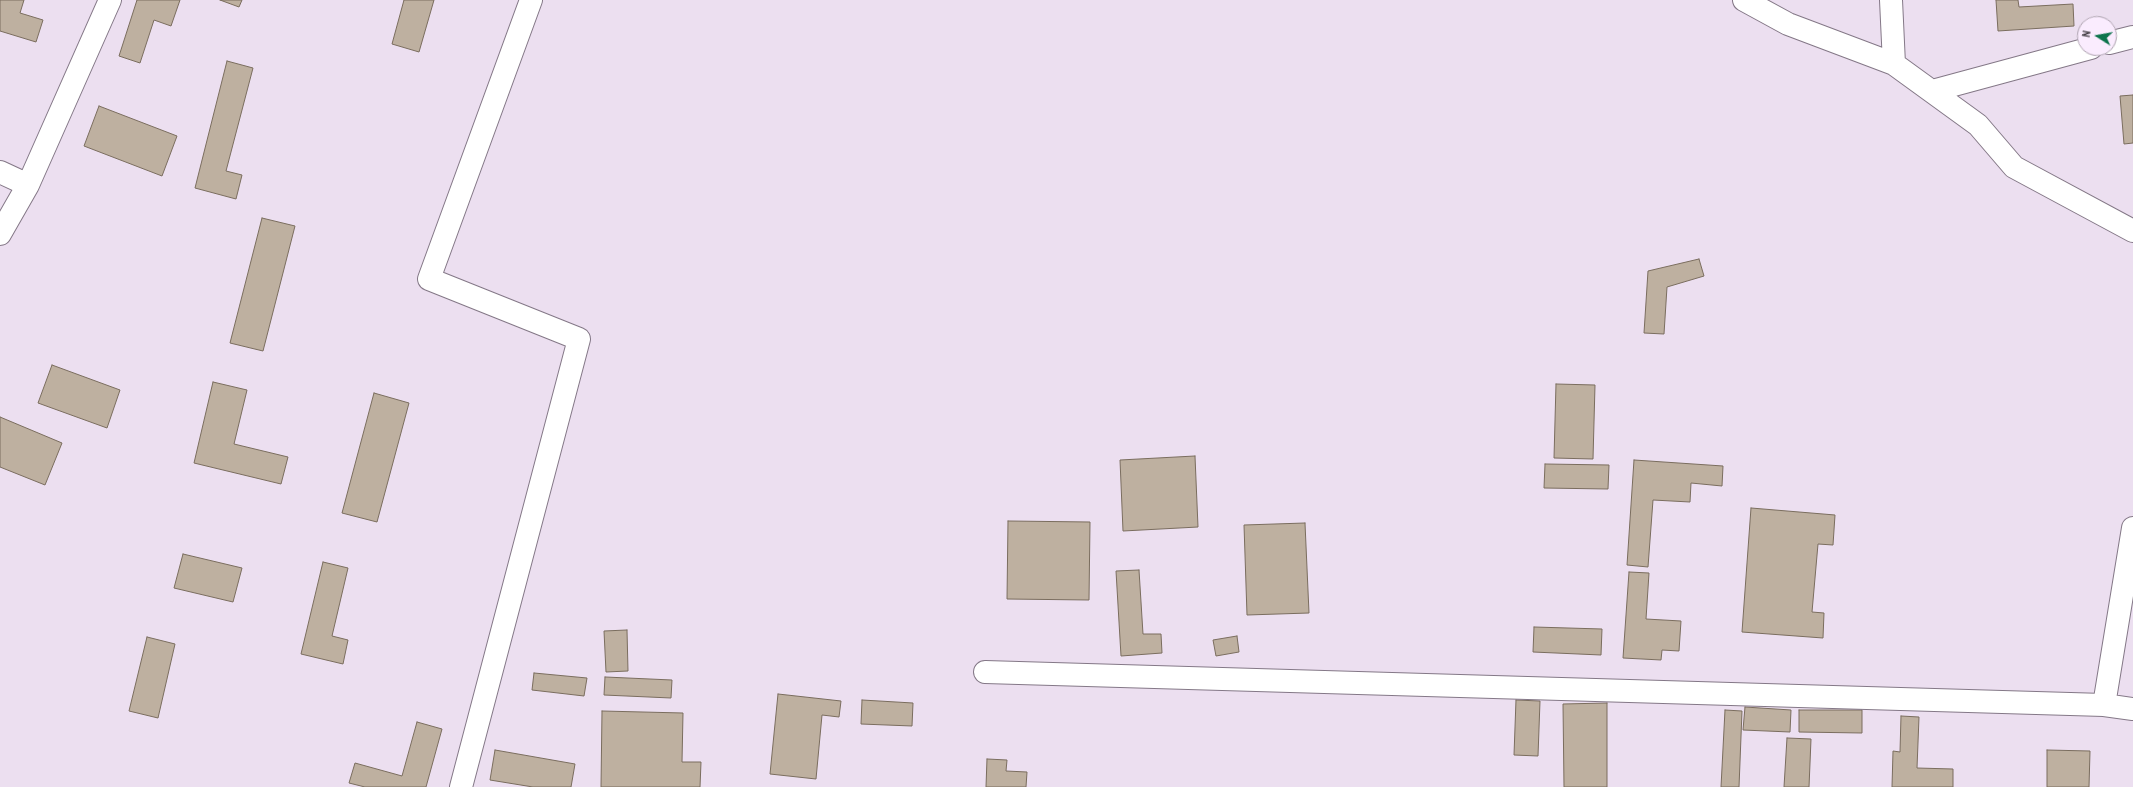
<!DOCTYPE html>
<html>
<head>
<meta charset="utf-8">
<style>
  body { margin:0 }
  #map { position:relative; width:2133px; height:787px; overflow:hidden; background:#ecdff0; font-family:"Archivo Narrow",sans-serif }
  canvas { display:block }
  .north { position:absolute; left:2077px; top:16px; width:40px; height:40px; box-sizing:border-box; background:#faecfe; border:1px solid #b0a5b2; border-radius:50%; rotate:281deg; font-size:11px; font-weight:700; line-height:16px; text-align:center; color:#403b41 }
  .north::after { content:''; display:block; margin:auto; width:14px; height:18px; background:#0d744c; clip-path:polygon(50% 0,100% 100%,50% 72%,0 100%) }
</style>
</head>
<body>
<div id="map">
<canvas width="2133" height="787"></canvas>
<div class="north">N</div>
</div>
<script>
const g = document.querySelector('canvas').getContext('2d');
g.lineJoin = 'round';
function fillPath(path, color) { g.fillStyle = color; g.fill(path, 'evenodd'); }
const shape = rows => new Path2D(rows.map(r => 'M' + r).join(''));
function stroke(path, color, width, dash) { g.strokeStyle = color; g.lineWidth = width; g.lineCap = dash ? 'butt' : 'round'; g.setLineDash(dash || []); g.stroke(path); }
const building = shape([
  [0,0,24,0,20,13,43,20,36,42,0,31,0,0],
  [137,0,180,0,171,26,154,20,140,63,119,56,137,0],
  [220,0,242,0,239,7,220,0],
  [404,0,434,0,419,52,392,44,404,0],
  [1996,0,2018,0,2019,7,2073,4,2074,26,1998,31,1996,0],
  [227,61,253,68,226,171,242,175,236,199,195,188,227,61],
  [2133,95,2133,143,2124,144,2120,96,2133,95],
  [99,106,177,136,162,176,84,146,99,106],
  [262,218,295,226,263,351,230,343,262,218],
  [1699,259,1704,276,1667,287,1664,334,1644,333,1648,271,1699,259],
  [52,365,120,390,107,428,38,403,52,365],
  [213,382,247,390,234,444,288,457,281,484,194,463,213,382],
  [1556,384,1595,385,1593,459,1554,458,1556,384],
  [374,393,409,403,377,522,342,513,374,393],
  [0,417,62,443,45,485,0,467,0,417],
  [1195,456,1198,527,1123,531,1120,460,1195,456],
  [1634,460,1723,466,1722,486,1691,483,1690,502,1653,500,1648,567,1627,565,1634,460],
  [1545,464,1609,465,1608,489,1544,488,1545,464],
  [1751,508,1835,515,1833,545,1818,544,1812,612,1824,613,1823,638,1742,632,1751,508],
  [1008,521,1090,522,1089,600,1007,599,1008,521],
  [1305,523,1309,613,1247,615,1244,525,1305,523],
  [183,554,242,568,233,602,174,588,183,554],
  [323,562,348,568,332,636,348,640,343,664,301,654,323,562],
  [1139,570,1143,634,1161,634,1162,653,1121,656,1116,571,1139,570],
  [1629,572,1649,573,1646,619,1681,621,1679,651,1662,650,1661,660,1623,658,1629,572],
  [1534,627,1602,629,1601,655,1533,652,1534,627],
  [627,630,628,671,606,672,604,631,627,630],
  [1237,636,1239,652,1216,656,1213,640,1237,636],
  [147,637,175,644,158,718,129,711,147,637],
  [534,673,587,678,584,696,532,690,534,673],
  [605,677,672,680,671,698,604,695,605,677],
  [778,694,841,701,839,717,822,715,816,779,770,774,778,694],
  [862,700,913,703,912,726,861,724,862,700],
  [1516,700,1540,701,1538,756,1514,755,1516,700],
  [1607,703,1607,787,1564,787,1563,704,1607,703],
  [1745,707,1791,710,1790,732,1743,730,1745,707],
  [1725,710,1742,711,1739,787,1721,787,1725,710],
  [1799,710,1862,710,1862,733,1799,732,1799,710],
  [602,711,683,713,682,762,701,762,700,787,601,787,602,711],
  [1901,716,1919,717,1917,768,1953,769,1953,787,1892,787,1893,751,1900,752,1901,716],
  [417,722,442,729,426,787,365,787,349,783,355,763,402,776,417,722],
  [1787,738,1811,739,1809,787,1784,787,1787,738],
  [495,750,575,764,571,787,533,787,490,780,495,750],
  [2047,750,2090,751,2089,787,2047,787,2047,750],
  [987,759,1007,760,1006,771,1027,772,1026,787,986,787,987,759]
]);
fillPath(building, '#beb0a0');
stroke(building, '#7a6d5e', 1);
const minor = shape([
  [1744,0,1788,24,1894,64,1978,125,2014,167,2133,231],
  [1891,0,1894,64],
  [2109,43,2133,37],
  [1932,91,2091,48],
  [0,172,28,185],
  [0,234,28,185,110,0],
  [985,672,2104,705,2133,709],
  [2104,705,2133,528],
  [461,787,579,339,429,279,531,0]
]);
stroke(minor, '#847887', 24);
stroke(minor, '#fff', 22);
</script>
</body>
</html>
